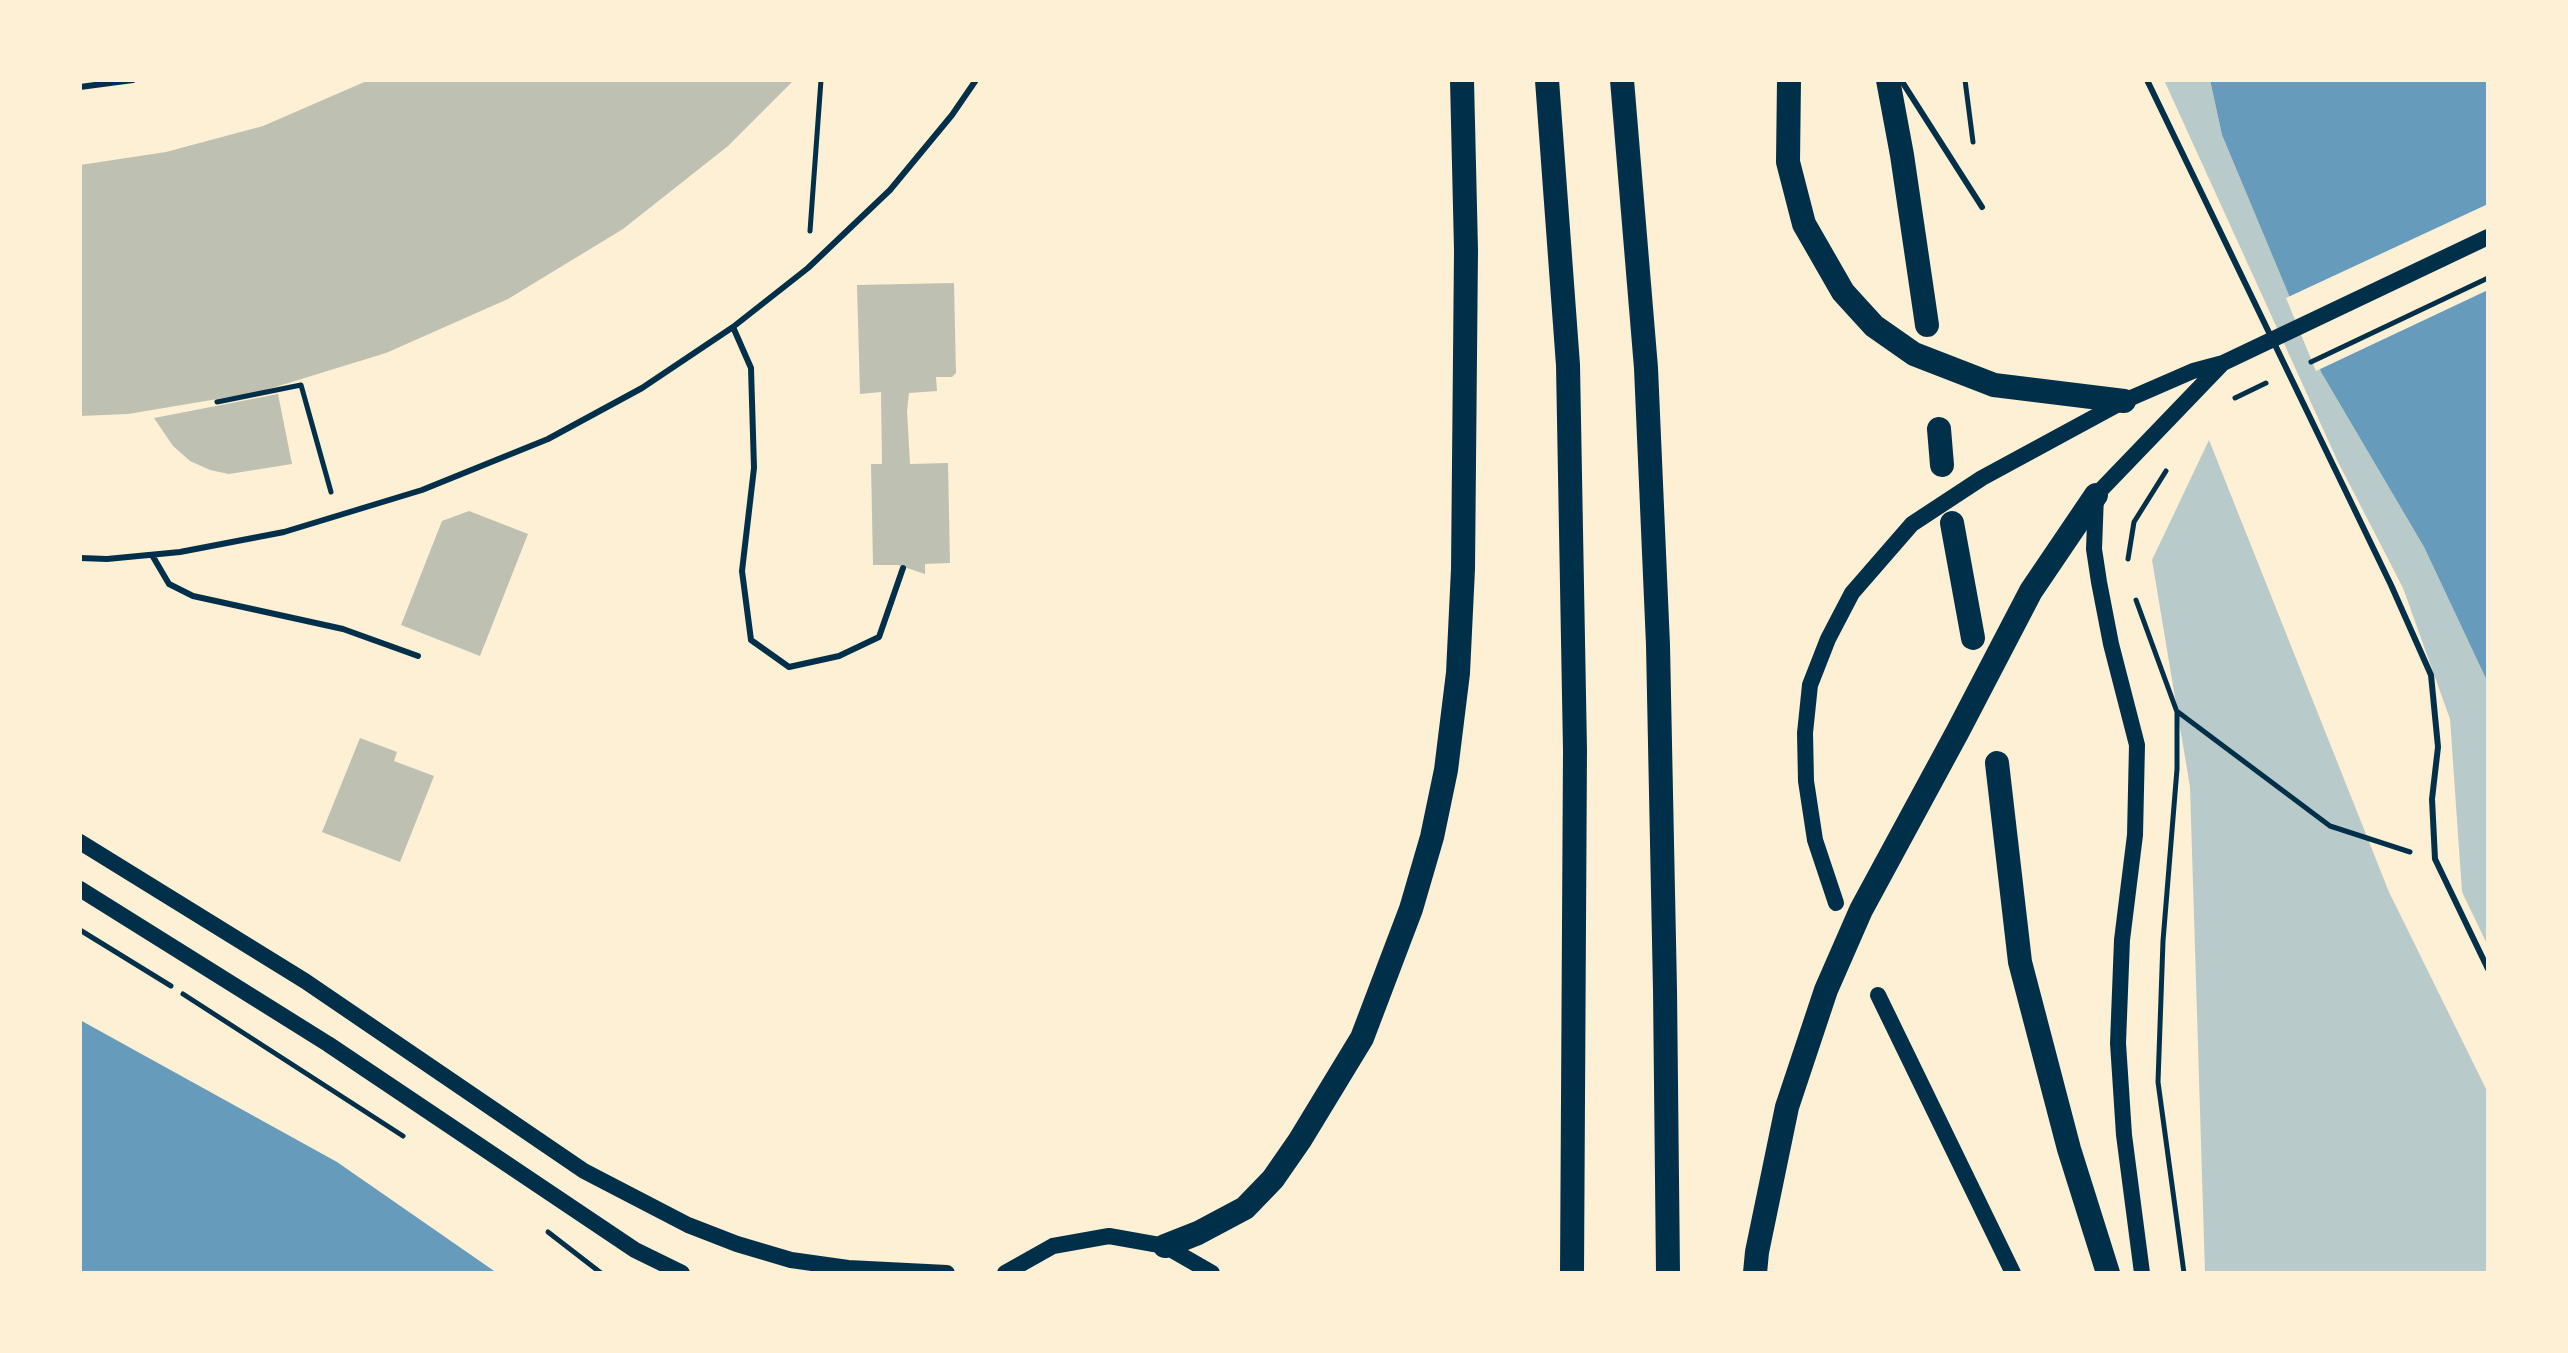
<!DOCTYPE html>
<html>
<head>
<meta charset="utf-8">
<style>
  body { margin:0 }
  #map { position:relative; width:2568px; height:1353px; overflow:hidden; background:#fdf0d5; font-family:Rubik,sans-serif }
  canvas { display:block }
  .frame { position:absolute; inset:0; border:82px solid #fdf0d5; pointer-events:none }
</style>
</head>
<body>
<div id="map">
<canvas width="2568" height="1353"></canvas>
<div class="frame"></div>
</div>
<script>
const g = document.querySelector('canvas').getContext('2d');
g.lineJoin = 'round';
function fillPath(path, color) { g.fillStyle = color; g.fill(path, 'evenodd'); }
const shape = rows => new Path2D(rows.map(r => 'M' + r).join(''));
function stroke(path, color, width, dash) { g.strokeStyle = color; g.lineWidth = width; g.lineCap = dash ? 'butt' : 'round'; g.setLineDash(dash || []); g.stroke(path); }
fillPath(shape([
  [2164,80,2210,80,2222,135,2321,372,2424,547,2488,683,2488,946,2462,892,2450,719,2403,588,2338,462],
  [2209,440,2389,892,2488,1093,2488,1273,2205,1273,2190,787,2152,560]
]), '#b9caca');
fillPath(shape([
  [2210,80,2488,80,2488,683,2424,547,2321,372,2222,135],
  [80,1020,337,1162,497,1273,80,1273]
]), '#669bbc');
fillPath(shape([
  [2488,204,2488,290,2316,371,2286,298]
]), '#fdf0d5');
fillPath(shape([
  [369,80,794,80,728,146,623,229,508,299,386,353,259,392,128,414,80,416,80,165,166,152,263,126],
  [954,283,956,373,952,377,936,377,937,391,909,393,907,411,910,464,948,463,950,563,925,564,925,574,898,565,873,565,871,464,882,464,881,392,860,394,857,285],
  [278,394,292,464,229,474,210,470,190,461,173,446,154,418],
  [469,511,528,534,480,656,401,625,442,521],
  [360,738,397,752,394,761,434,776,400,862,322,832]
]), '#bec0b2');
stroke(shape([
  [1965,80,1973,142],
  [810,231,821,80],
  [2311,362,2488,278],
  [2235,398,2266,383],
  [217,402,301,385,331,492],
  [2128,559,2134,522,2166,471],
  [2136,600,2177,712,2177,769,2163,941,2158,1082,2184,1273],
  [2178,712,2330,826,2410,852],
  [80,930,171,986],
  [183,994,403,1136],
  [548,1232,601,1273]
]), '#003049', 5);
stroke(shape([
  [1901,80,1982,207],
  [2147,80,2391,585,2431,675,2438,747,2432,799,2435,859,2488,969],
  [80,87,133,80],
  [733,327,751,368,754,468,742,571,751,640,789,667,839,656,879,637,903,568],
  [152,555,169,584,193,596,343,629,418,656],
  [80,558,107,559,180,552,284,532,422,490,548,439,642,388,733,327,808,268,890,190,952,115,976,80]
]), '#003049', 6);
stroke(shape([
  [80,842,305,981,584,1171,688,1225,737,1244,791,1260,848,1268,947,1273],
  [80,889,328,1044,635,1250,682,1273],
  [1836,903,1815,840,1806,781,1805,733,1810,685,1828,639,1852,593,1912,524,1982,478,2124,401,2193,371,2223,363,2488,237],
  [1878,995,2013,1273],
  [1005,1273,1053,1246,1109,1236,1165,1246,1212,1273],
  [2142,1273,2124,1135,2118,1043,2122,940,2135,835,2137,745,2111,644,2099,582,2094,549,2096,495,2222,364]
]), '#003049', 16);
stroke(shape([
  [1547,80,1568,365,1575,750,1572,1273],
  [1622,80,1646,368,1658,645,1665,990,1668,1273],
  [1789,80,1788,162,1804,224,1843,292,1874,326,1914,354,1994,385,2124,401],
  [1888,80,1902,155,1927,325],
  [1939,429,1942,465],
  [1952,523,1973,638],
  [1997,763,2020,962,2069,1149,2108,1273],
  [1165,1246,1198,1233,1245,1208,1273,1179,1300,1140,1362,1038,1411,909,1432,837,1446,770,1458,673,1463,569,1466,250,1462,80],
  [1755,1273,1757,1252,1787,1107,1826,990,1861,910,1958,731,2031,591,2096,495]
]), '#003049', 24);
</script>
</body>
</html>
